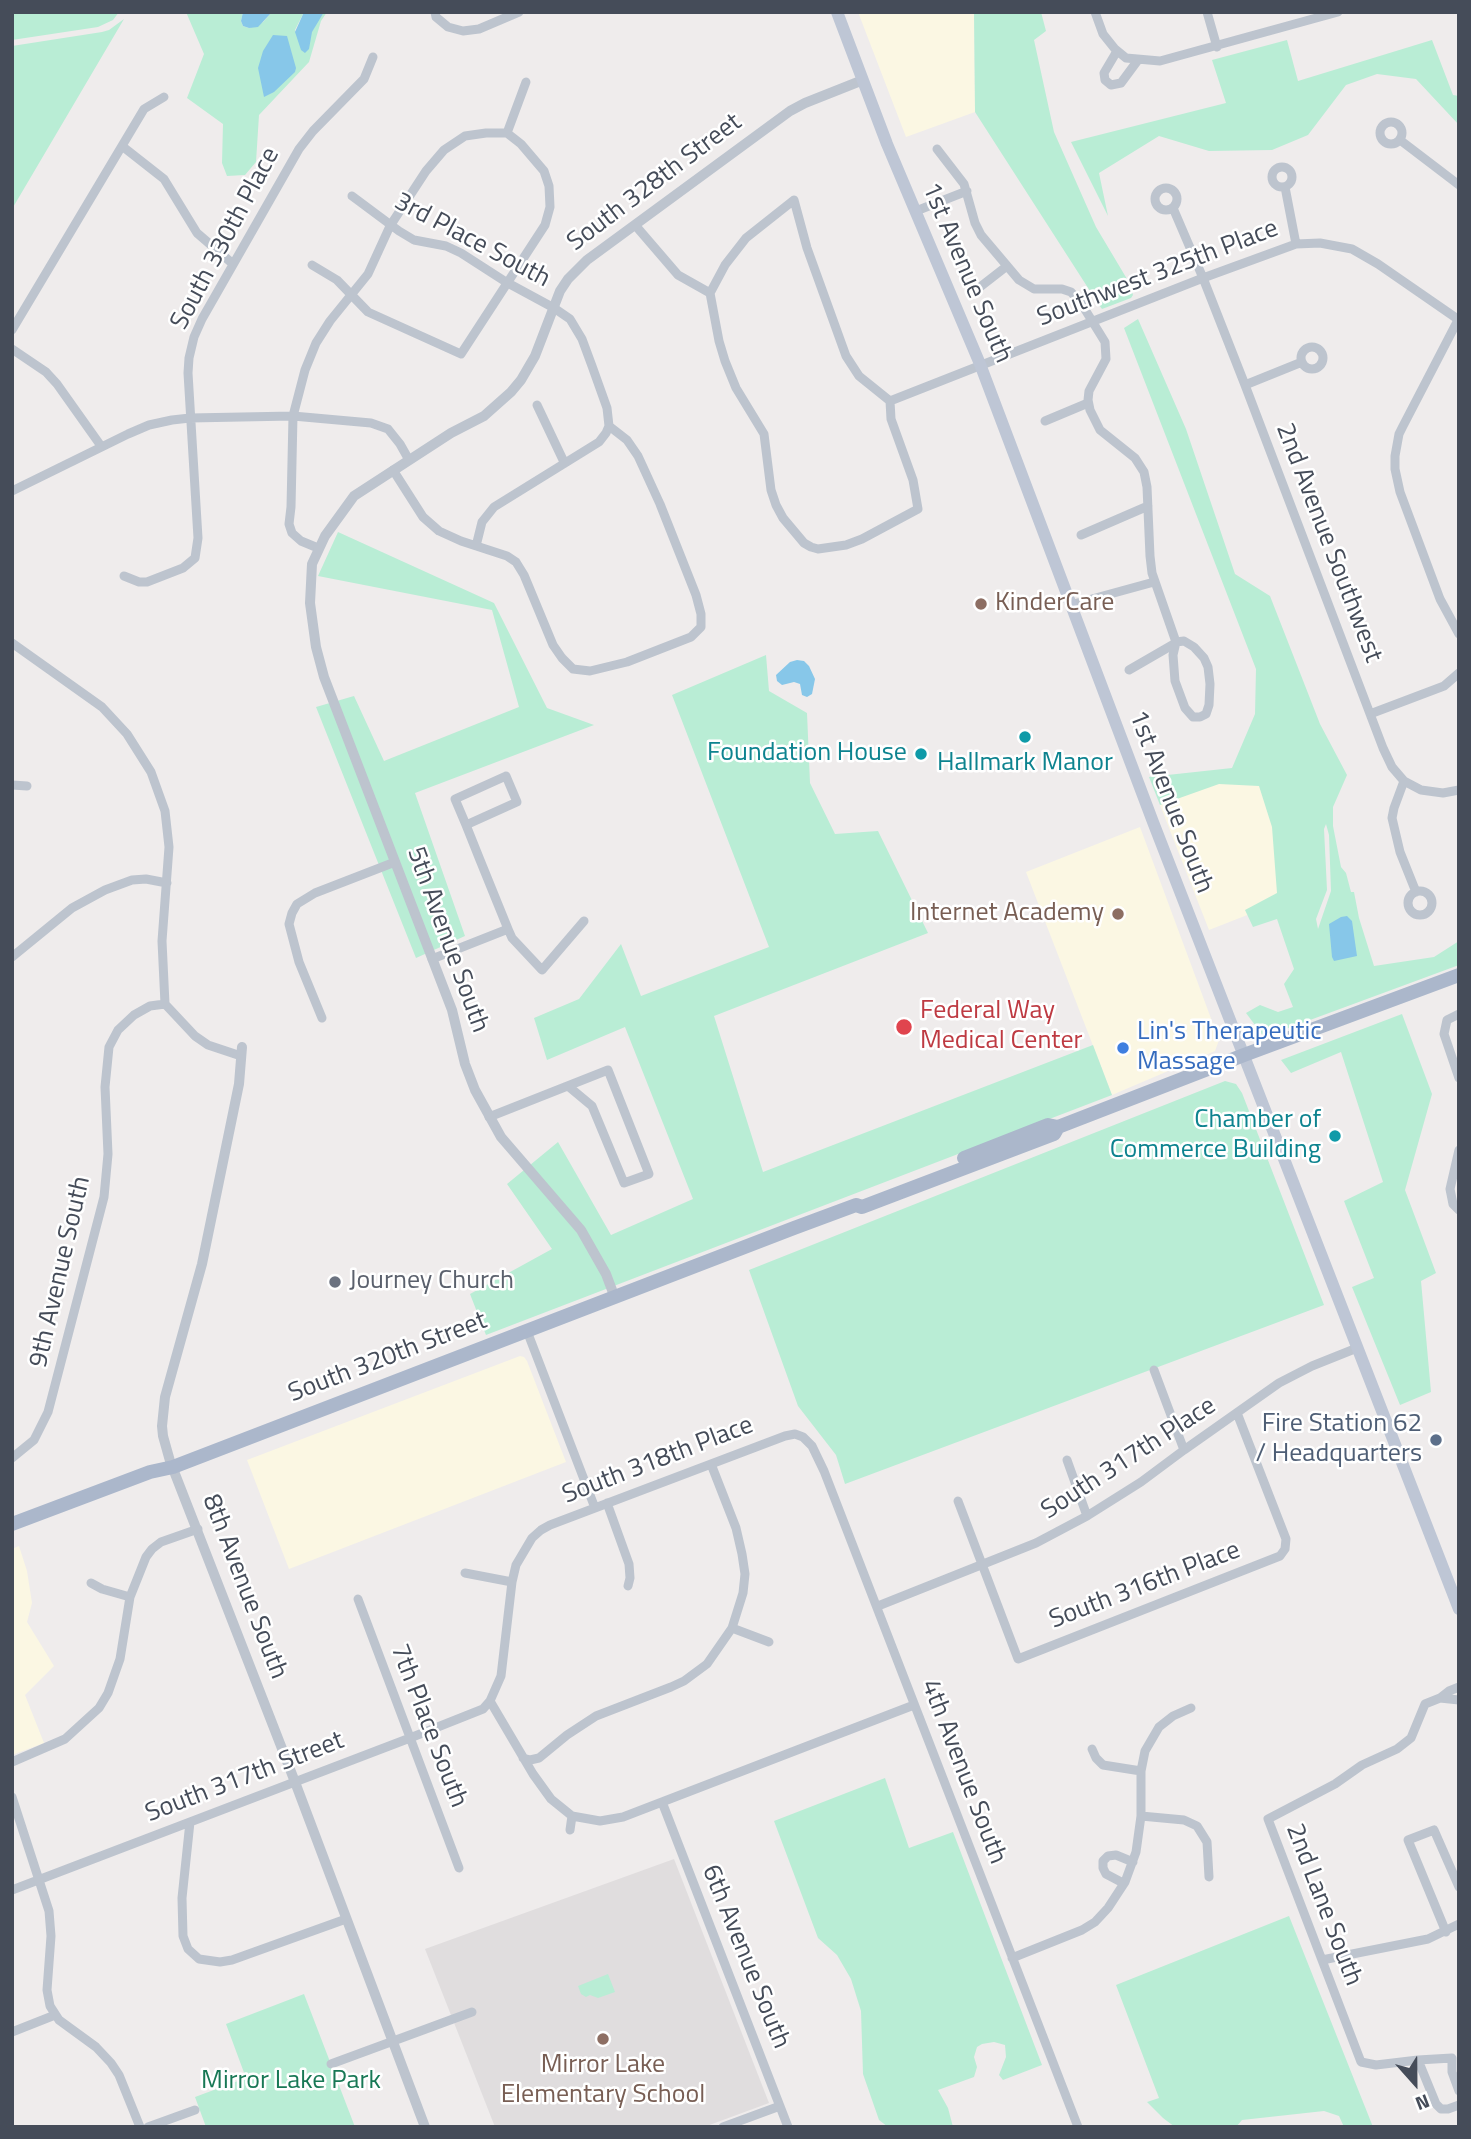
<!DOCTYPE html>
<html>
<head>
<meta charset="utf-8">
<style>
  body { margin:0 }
  #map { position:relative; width:1471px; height:2139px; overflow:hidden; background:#efecec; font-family:"Titillium Web",sans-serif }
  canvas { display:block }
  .frame { position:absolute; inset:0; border:14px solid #454c59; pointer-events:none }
  .north { position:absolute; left:1380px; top:2048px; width:70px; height:70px; -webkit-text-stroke:5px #fff; paint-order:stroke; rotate:159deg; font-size:19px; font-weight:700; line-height:28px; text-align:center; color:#454c59 }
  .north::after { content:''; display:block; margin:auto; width:24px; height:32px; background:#454c59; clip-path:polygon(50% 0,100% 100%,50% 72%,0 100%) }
</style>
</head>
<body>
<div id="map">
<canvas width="1471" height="2139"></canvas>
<div class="frame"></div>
<div class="north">N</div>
</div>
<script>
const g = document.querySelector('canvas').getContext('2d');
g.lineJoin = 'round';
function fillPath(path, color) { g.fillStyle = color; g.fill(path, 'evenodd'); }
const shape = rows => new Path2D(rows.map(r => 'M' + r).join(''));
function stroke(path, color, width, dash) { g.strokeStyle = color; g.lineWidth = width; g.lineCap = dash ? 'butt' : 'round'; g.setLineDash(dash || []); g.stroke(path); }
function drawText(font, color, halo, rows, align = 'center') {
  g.font = font + ' "Titillium Web",sans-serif'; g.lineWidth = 5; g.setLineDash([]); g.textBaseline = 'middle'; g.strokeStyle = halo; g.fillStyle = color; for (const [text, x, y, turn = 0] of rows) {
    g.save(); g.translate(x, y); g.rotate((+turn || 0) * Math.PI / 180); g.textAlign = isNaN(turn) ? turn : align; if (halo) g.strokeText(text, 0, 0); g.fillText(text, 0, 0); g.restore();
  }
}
fillPath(shape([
  [858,12,974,12,975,112,906,137],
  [1258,767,1306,892,1209,930,1160,805],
  [1140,827,1219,1040,1215,1051,1112,1095,1026,872],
  [520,1356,524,1357,527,1361,566,1462,289,1569,247,1460],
  [19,1546,27,1571,32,1603,27,1622,54,1666,25,1695,44,1743,12,1755,12,1549]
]), '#fbf7e3');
fillPath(shape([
  [674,1859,769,2103,704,2127,495,2127,425,1949]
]), '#e0ddde');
fillPath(shape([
  [12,12,119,12,113,20,98,27,12,40],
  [186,12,243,12,241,21,243,26,249,28,263,22,272,12,304,12,295,30,302,50,318,20,324,12,327,12,321,21,309,62,259,115,256,162,245,175,227,176,222,163,223,124,187,98,204,54],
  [974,12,1041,12,1046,31,1034,40,1054,132,1096,227,1127,279,1133,295,1131,298,1102,309,1099,305,975,112],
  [124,19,12,209,12,46,102,32,109,30],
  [1287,40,1298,81,1432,40,1453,95,1459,96,1459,125,1416,79,1377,74,1346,85,1308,135,1272,150,1209,151,1159,136,1099,173,1108,216,1071,142,1226,103,1212,60],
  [1138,319,1186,429,1235,574,1270,596,1320,724,1347,775,1333,807,1333,826,1341,867,1346,873,1351,892,1354,892,1359,918,1374,966,1434,957,1459,941,1459,965,1264,1037,1246,1013,1260,1005,1278,1012,1293,1007,1284,984,1294,969,1277,919,1253,927,1245,910,1277,893,1272,827,1259,786,1219,784,1160,805,1149,777,1232,768,1255,714,1256,669,1124,328],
  [1326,824,1329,835,1331,891,1318,929,1316,919,1327,890,1324,829],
  [338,532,494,603,547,708,594,725,415,793,465,936,416,958,316,707,354,696,384,761,519,707,492,610,318,576],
  [766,655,769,691,807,713,810,783,835,834,878,831,928,933,714,1016,763,1172,1093,1045,1112,1095,486,1335,470,1294,552,1249,507,1184,558,1142,611,1235,693,1199,625,1027,547,1060,534,1018,579,999,621,944,641,996,769,947,672,695],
  [1402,1014,1432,1094,1405,1190,1436,1273,1421,1281,1431,1392,1400,1405,1352,1287,1374,1278,1344,1201,1383,1182,1341,1052,1291,1073,1281,1060],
  [1225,1081,1236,1084,1242,1093,1324,1305,845,1484,836,1455,798,1406,749,1270],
  [885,1778,909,1848,953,1832,1042,2065,1003,2080,999,2075,1006,2057,1005,2045,994,2042,982,2044,977,2047,974,2057,977,2067,974,2077,938,2090,948,2108,953,2127,888,2127,879,2120,863,2074,861,2011,851,1979,837,1955,818,1938,774,1821],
  [1289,1916,1373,2127,1344,2127,1339,2116,1324,2111,1242,2120,1236,2127,1175,2127,1163,2118,1147,2102,1159,2098,1116,1985],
  [608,1974,615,1992,598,1998,590,1995,586,1997,581,1994,578,1986],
  [304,1994,355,2127,206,2127,195,2097,246,2078,226,2024]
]), '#b9edd5');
fillPath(shape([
  [243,12,272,12,258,27,249,28,243,26,241,21],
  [304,12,324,12,312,32,309,49,305,53,301,50,295,32],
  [273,35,287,36,296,68,295,72,274,92,264,97,258,68,263,51],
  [797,660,804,661,809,666,815,679,812,694,807,697,802,695,800,684,794,682,782,685,777,681,776,675,790,662],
  [1347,916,1352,921,1357,956,1334,961,1332,957,1329,924,1341,917]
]), '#87c7e9');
stroke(shape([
  [435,12,436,17,448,27,463,31,479,29,519,12],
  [1095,12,1103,34,1115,49,1126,58,1160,61,1338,12],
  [1207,12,1217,47],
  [1117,51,1104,73,1105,80,1111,85,1121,83,1138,60],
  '1380 133a11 11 0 1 1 22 0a11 11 0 1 1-22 0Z',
  [507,133,526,82],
  [1400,140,1459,185],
  [122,146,164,179,197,233,233,264],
  [937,149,964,184,975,223,981,235,1019,280,1034,289,1062,289,1071,292,1081,303,1105,342,1106,359,1089,391,1088,400,1090,410,1100,430,1135,458,1144,472,1147,487,1150,556,1152,573,1176,642,1173,655,1175,681,1185,708,1193,717,1200,717,1206,714,1209,705,1210,684,1208,667,1204,658,1194,647,1184,641,1176,642],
  '1272 177a10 10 0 1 1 20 0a10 10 0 1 1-20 0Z',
  [1285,187,1296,244],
  '1155 199a11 11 0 1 1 22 0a11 11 0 1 1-22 0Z',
  [352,196,399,231,414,240,446,246,461,253,506,282,554,308,570,319,582,339,592,366,607,408,609,426,627,440,638,456,660,504,696,595,701,614,701,627,691,637,627,662,590,671,573,669,562,658,553,645,524,575,516,562,507,556,461,541,439,531,423,517,393,470],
  [1173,208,1203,278,1245,385,1383,748,1392,767,1404,781,1394,808,1392,818,1400,852,1416,892],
  [916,211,967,191],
  [635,225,678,275,710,293,719,341,725,361,736,388,764,434,771,490,776,505,783,518,804,543,811,547,818,549,846,545,862,539,918,509,913,480,891,419,890,401,859,376,846,356,807,248,794,200,746,238,725,265,710,293],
  [312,265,337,280,368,312,461,354,545,225,550,207,549,186,544,171,521,144,507,133],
  [980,287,1007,266],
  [1458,320,1403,426,1399,434,1395,456,1395,469,1400,492,1440,599,1459,634],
  [12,330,144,109,164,97],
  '1301 358a11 11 0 1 1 22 0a11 11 0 1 1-22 0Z',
  [12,349,46,372,57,384,101,446],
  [1245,385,1302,362],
  [890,401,1203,278,1296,244,1320,243,1352,249,1378,264,1459,320],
  [537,405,564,462],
  [1045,421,1088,403],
  [12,491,128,434,149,425,172,420,190,418,293,416,371,423,388,429,400,444,409,460],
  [1081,535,1148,506],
  [476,546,482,522,494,507,599,442,606,433,609,426],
  [318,548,301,541,292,533,289,524,291,507,293,416,305,370,316,343,330,321,368,274,390,226,426,171,444,150,465,136,486,133,507,133],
  [124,576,139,582,147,582,183,568,195,558,198,538,188,373,189,358,194,337,202,319,299,149,313,131,364,79,373,57],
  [1070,605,1154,582],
  [12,643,102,707,127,734,151,772,165,811,169,847,162,941,165,1004,195,1036,208,1045,241,1056],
  [1129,670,1174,644],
  [1370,714,1444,686,1459,673],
  [1404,781,1421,790,1443,793,1459,790],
  [12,785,27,786],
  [466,825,517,802,506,776,455,799,466,825,480,860,508,929,512,938,542,970,584,921],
  '1408 903a12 12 0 1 1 24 0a12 12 0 1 1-24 0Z',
  [12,957,72,908,105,890,132,880,146,879,167,883],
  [432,959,508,929],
  [1459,1014,1447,1020,1444,1034,1459,1078],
  [322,1018,299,962,289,924,292,913,297,904,315,893,395,862],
  [489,1117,608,1070,649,1174,624,1183,592,1106,568,1086],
  [1459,1150,1450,1189,1453,1204,1459,1210],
  [527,1331,595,1508],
  [1154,1370,1184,1450],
  [12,1458,34,1440,48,1412,104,1197,108,1154,105,1087,109,1047,118,1030,134,1015,150,1006,165,1004],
  [1067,1460,1087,1516],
  [711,1464,736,1528,742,1554,745,1574,743,1593,732,1628],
  [958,1501,1018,1659,1280,1556,1285,1549,1286,1539,1237,1413],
  [607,1503,629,1564,630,1578,628,1586],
  [465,1573,512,1582],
  [91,1583,102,1589,130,1597],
  [358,1599,459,1868],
  [878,1606,1036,1543,1087,1516,1141,1482,1184,1450,1279,1383,1312,1366,1357,1348],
  [1459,1687,1449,1691,1440,1698,1459,1700],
  [1440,1698,1425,1704,1411,1738,1397,1749,1362,1765,1335,1784,1268,1819,1361,2062,1376,2065,1418,2060,1436,2104,1441,2109,1448,2109,1459,2105],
  [914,1705,623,1817,600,1821,572,1816,551,1799,533,1774,490,1701,501,1676,512,1582,516,1565,532,1538,541,1530,550,1525,785,1436,795,1434,803,1437,812,1446,824,1471,1078,2127],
  [1092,1749,1096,1758,1103,1765,1141,1771],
  [523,1758,530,1760,539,1758,567,1735,596,1716,671,1687,684,1681,707,1664,732,1628,769,1642],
  [12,1762,65,1739,99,1708,108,1693,120,1659,130,1597,146,1557,152,1549,161,1542,198,1529],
  [12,1797,49,1911,51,1936,47,1990,50,2006,59,2020,96,2047,111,2063,119,2075,140,2127],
  [662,1802,788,2127],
  [1141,1816,1184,1820,1197,1826,1207,1842,1209,1877],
  [190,1822,182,1898,183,1936,188,1949,199,1959,220,1962,232,1960,346,1919],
  [570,1830,572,1816],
  [1123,1883,1106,1874,1103,1868,1103,1861,1108,1856,1116,1855,1133,1862],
  [12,1890,410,1738,483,1709,490,1701],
  [1446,1932,1408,1840,1434,1830,1459,1887],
  [1012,1958,1082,1930,1095,1922,1108,1908,1125,1882,1136,1852,1141,1816,1141,1771,1145,1751,1159,1727,1173,1716,1191,1708],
  [1322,1960,1428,1939,1459,1924],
  [12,2032,55,2015],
  [1418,2060,1452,2058,1452,2072,1459,2091],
  [331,2064,472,2012],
  [148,2127,195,2110],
  [723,2127,780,2106]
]), '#bdc4ce', 9);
stroke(shape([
  [242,1047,239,1084,202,1264,165,1397,162,1426,163,1436,170,1461,295,1782,425,2127],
  [615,1298,606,1274,581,1230,501,1137,475,1090,465,1064,452,1010,324,677,316,647,310,603,312,564,325,536,354,496,451,433,484,416,511,392,521,380,535,356,560,291,568,279,587,260,790,111,805,103,863,80]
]), '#bdc4ce', 10);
stroke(shape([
  [837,12,887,144,980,364,1153,822,1459,1609]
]), '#bec6d5', 12);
stroke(shape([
  [964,1158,1048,1125,1058,1127],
  [12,1524,150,1472,173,1467,794,1228,856,1205,862,1207,1054,1134,1058,1127,1244,1055,1459,975]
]), '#abb7cb', 14);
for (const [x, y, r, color] of [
  [981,604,7,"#8d6e63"],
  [1025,737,7,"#0f9aa8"],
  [921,754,7,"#0f9aa8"],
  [1118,914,7,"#8d6e63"],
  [904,1027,9,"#e0444e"],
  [1123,1048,7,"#3f7fe0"],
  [1335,1136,7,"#0f9aa8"],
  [335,1282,7,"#6b7280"],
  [1436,1440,7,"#5c6f8a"],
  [603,2039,7,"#8d6e63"]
]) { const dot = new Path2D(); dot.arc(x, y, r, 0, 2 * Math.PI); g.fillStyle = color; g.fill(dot); stroke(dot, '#fff', 2.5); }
drawText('26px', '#454c59', '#fff', [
  ["South 328th Street",655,183,-37],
  ["South 330th Place",226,239,-62],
  ["3rd Place South",472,241,28],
  ["1st Avenue South",966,273,67],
  ["Southwest 325th Place",1158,274,-21],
  ["2nd Avenue Southwest",1328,543,69],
  ["1st Avenue South",1170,802,69],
  ["5th Avenue South",447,940,70],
  ["9th Avenue South",61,1272,-77],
  ["South 320th Street",388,1358,-21],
  ["South 317th Place",1129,1459,-33],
  ["South 318th Place",658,1461,-21],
  ["South 316th Place",1145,1586,-21],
  ["8th Avenue South",244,1587,69],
  ["7th Place South",428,1726,69],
  ["4th Avenue South",963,1772,69],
  ["South 317th Street",245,1778,-21],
  ["2nd Lane South",1323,1905,69],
  ["6th Avenue South",745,1957,68]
]);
drawText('26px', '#785e54', '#fff', [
  ["KinderCare",995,604],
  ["Internet Academy",1104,914,"right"],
  ["Mirror Lake",603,2066,"center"],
  ["Elementary School",603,2096,"center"]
], 'left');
drawText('26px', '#0d838f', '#fff', [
  ["Foundation House",907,754],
  ["Hallmark Manor",1025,764,"center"],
  ["Chamber of",1321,1121],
  ["Commerce Building",1321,1151]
], 'right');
drawText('26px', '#be3a42', '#fff', [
  ["Federal Way",920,1012],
  ["Medical Center",920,1042]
], 'left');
drawText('26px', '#366cbe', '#fff', [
  ["Lin's Therapeutic",1137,1033],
  ["Massage",1137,1063]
], 'left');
drawText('26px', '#5b616d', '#fff', [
  ["Journey Church",349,1282]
], 'left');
drawText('26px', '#4e5e75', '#fff', [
  ["Fire Station 62",1422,1425],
  ["/ Headquarters",1422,1455]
], 'right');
drawText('26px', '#187855', '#fff', [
  ["Mirror Lake Park",291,2082]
]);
</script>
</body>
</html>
